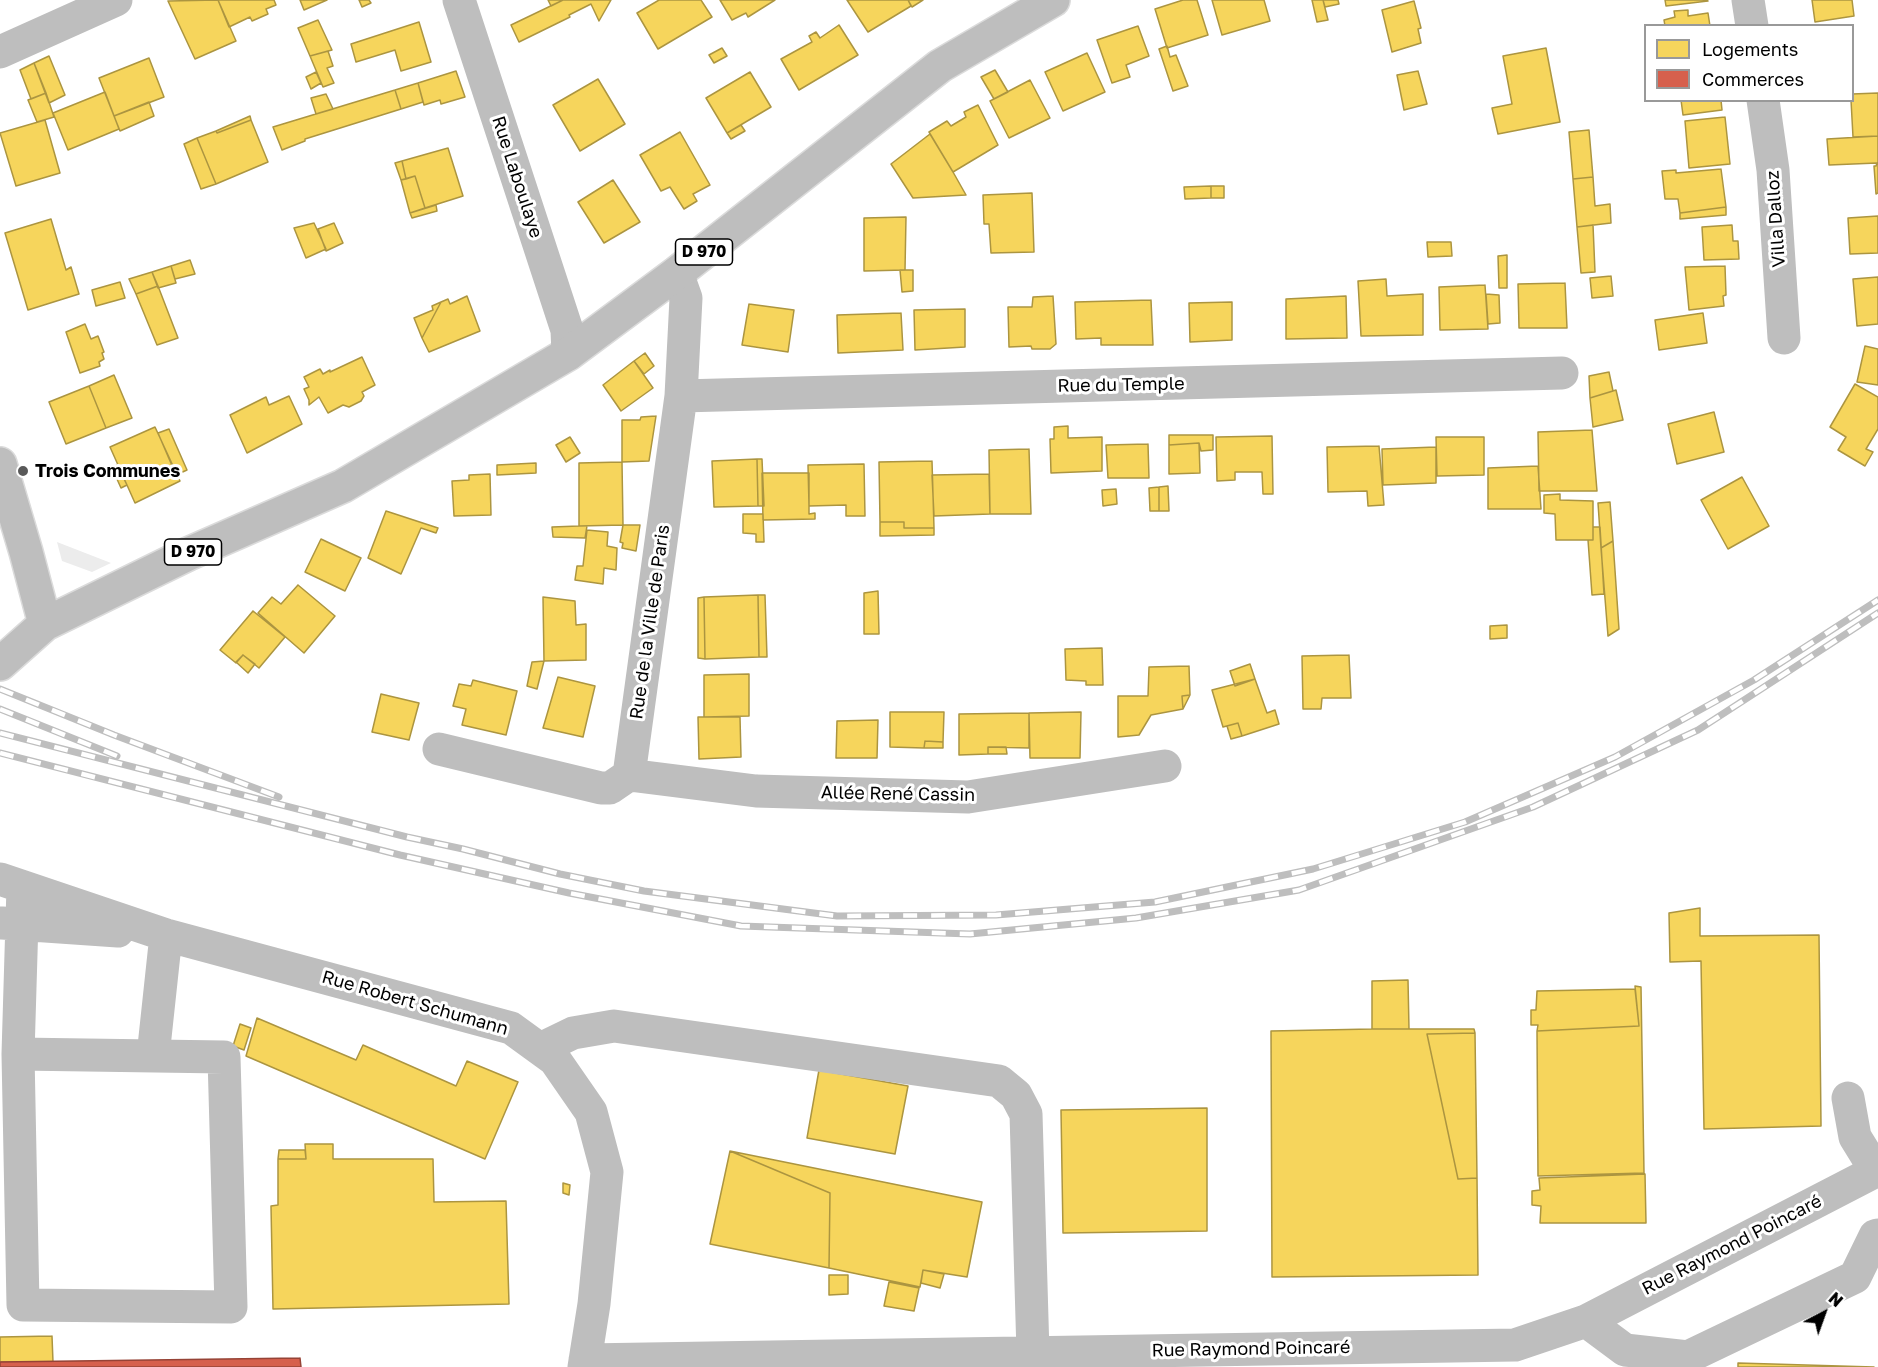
<!DOCTYPE html>
<html>
<head>
<meta charset="utf-8">
<style>
  body { margin:0 }
  #map { position:relative; width:1878px; height:1367px; overflow:hidden; background:#fff; font-family:"Golos Text",sans-serif }
  canvas { display:block }
  .legend { position:absolute; left:1644px; top:24px; width:210px; height:78px; box-sizing:border-box; background:#fff; border:2px solid #999; margin:0; padding:8px 10px; list-style:none; font-size:18px; color:#000 }
  .legend li { display:flex; align-items:center; gap:12px; height:30px }
  .legend b { width:30px; border:2px solid #999 }
  .north { position:absolute; left:1794px; top:1283px; width:60px; height:60px; -webkit-text-stroke:4px #fff; paint-order:stroke; rotate:41deg; font-size:16px; font-weight:700; line-height:24px; text-align:center; color:#000 }
  .north::after { content:''; display:block; margin:auto; width:21px; height:27px; background:#000; clip-path:polygon(50% 0,100% 100%,50% 72%,0 100%) }
</style>
</head>
<body>
<div id="map">
<canvas width="1878" height="1367"></canvas>
<ul class="legend">
<li><b style="height:16px;background:#f6d55c"></b>Logements</li>
<li><b style="height:16px;background:#d6604d"></b>Commerces</li>
</ul>
<div class="north">N</div>
</div>
<script>
const g = document.querySelector('canvas').getContext('2d');
g.lineJoin = 'round';
function fillPath(path, color) { g.fillStyle = color; g.fill(path, 'evenodd'); }
const shape = rows => new Path2D(rows.map(r => 'M' + r).join(''));
function stroke(path, color, width, dash) { g.strokeStyle = color; g.lineWidth = width; g.lineCap = dash ? 'butt' : 'round'; g.setLineDash(dash || []); g.stroke(path); }
function drawText(font, color, halo, rows, align = 'center') {
  g.font = font + ' "Golos Text",sans-serif'; g.lineWidth = 6; g.setLineDash([]); g.textBaseline = 'middle'; g.strokeStyle = halo; g.fillStyle = color; for (const [text, x, y, turn = 0] of rows) {
    g.save(); g.translate(x, y); g.rotate((+turn || 0) * Math.PI / 180); g.textAlign = isNaN(turn) ? turn : align; if (halo) g.strokeText(text, 0, 0); g.fillText(text, 0, 0); g.restore();
  }
}
fillPath(shape([
  [57,542,111,563,92,572,62,561]
]), '#ececec');
const homes = shape([
  [218,0,274,0,276,5,266,9,268,14,252,21,250,17,229,27,218,0],
  [218,0,236,41,195,59,168,1,218,0],
  [300,0,327,0,304,10,300,0],
  [359,0,369,0,371,3,362,7,359,0],
  [548,0,563,0,551,6,548,0],
  [563,0,611,0,599,21,591,4,569,15,570,17,519,42,511,25,563,0],
  [659,0,701,0,712,17,658,49,637,13,659,0],
  [720,0,775,0,748,17,746,13,732,20,720,0],
  [847,0,908,0,911,6,868,32,847,0],
  [908,0,923,0,912,7,908,0],
  [1183,0,1197,0,1208,35,1167,48,1155,9,1183,0],
  [1212,0,1264,0,1270,21,1222,35,1212,0],
  [1312,0,1323,0,1328,20,1317,22,1312,0],
  [1323,0,1338,0,1339,4,1325,7,1323,0],
  [1665,0,1707,0,1708,1,1666,6,1665,0],
  [1812,0,1852,0,1854,16,1815,22,1812,0],
  [1414,1,1421,28,1418,29,1421,43,1392,52,1382,10,1414,1],
  [1688,10,1688,16,1708,13,1710,26,1665,26,1664,20,1675,17,1674,11,1688,10],
  [318,20,332,50,310,56,298,28,318,20],
  [419,22,431,62,401,71,395,50,356,62,351,44,419,22],
  [839,25,858,55,799,90,781,59,812,42,809,36,816,32,820,38,839,25],
  [1138,26,1149,56,1126,65,1130,77,1112,83,1097,40,1138,26],
  [1167,46,1170,57,1176,55,1188,86,1173,91,1159,49,1167,46],
  [722,48,727,56,714,63,709,55,722,48],
  [1546,48,1560,122,1498,134,1492,108,1512,104,1503,56,1546,48],
  [328,51,333,66,327,68,334,83,323,87,310,56,328,51],
  [1087,53,1105,92,1063,111,1045,72,1087,53],
  [49,56,65,95,49,103,34,63,49,56],
  [149,58,164,97,114,116,99,78,149,58],
  [34,63,46,93,31,99,20,70,34,63],
  [995,70,1008,92,994,99,981,77,995,70],
  [456,71,465,97,441,104,440,100,424,105,418,83,456,71],
  [1418,71,1427,104,1404,110,1397,75,1418,71],
  [316,72,321,83,311,89,306,77,316,72],
  [750,72,771,107,727,133,706,98,750,72],
  [598,79,625,124,580,151,553,105,598,79],
  [1030,80,1050,118,1009,138,990,101,1030,80],
  [418,83,423,102,401,109,395,90,418,83],
  [395,90,401,109,305,139,305,141,282,150,273,127,395,90],
  [105,92,119,129,68,150,53,113,105,92],
  [46,93,54,117,37,122,28,100,46,93],
  [1878,93,1878,136,1853,137,1851,100,1852,100,1852,94,1878,93],
  [326,94,333,109,316,114,311,98,326,94],
  [1681,100,1721,100,1722,110,1683,115,1681,100],
  [149,102,154,116,120,131,114,116,149,102],
  [978,105,998,145,953,172,929,132,947,121,951,126,966,117,964,112,978,105],
  [250,116,251,120,217,133,216,131,250,116],
  [1725,117,1730,164,1689,168,1685,121,1725,117],
  [45,120,60,173,16,186,0,133,45,120],
  [251,120,268,162,216,184,197,138,216,131,217,133,251,120],
  [741,125,745,131,731,139,727,133,741,125],
  [1589,130,1593,177,1573,179,1569,132,1589,130],
  [680,132,710,185,693,194,697,201,684,209,670,187,661,191,640,155,680,132],
  [930,134,953,172,966,195,913,198,891,164,930,134],
  [1878,136,1878,193,1876,194,1874,166,1876,166,1877,163,1829,165,1827,139,1878,136],
  [197,138,216,184,201,189,184,144,197,138],
  [448,148,463,196,425,208,415,176,406,179,402,161,448,148],
  [402,161,406,179,401,180,395,163,402,161],
  [1721,169,1726,207,1680,213,1678,199,1665,199,1662,171,1676,170,1676,173,1721,169],
  [415,176,425,208,410,213,401,180,415,176],
  [1593,177,1595,206,1610,204,1611,223,1577,227,1573,179,1593,177],
  [613,180,640,222,604,243,578,202,613,180],
  [1211,186,1224,186,1224,198,1211,198,1211,186],
  [1211,186,1211,198,1185,199,1184,187,1211,186],
  [1032,193,1034,252,991,253,989,224,984,224,983,195,1032,193],
  [436,205,437,211,412,218,410,213,436,205],
  [1726,207,1726,215,1680,219,1680,213,1726,207],
  [1878,216,1878,253,1850,254,1848,218,1878,216],
  [906,217,905,270,864,271,864,218,906,217],
  [51,219,66,270,71,267,79,294,28,310,5,233,51,219],
  [314,223,326,249,306,258,294,228,314,223],
  [334,223,343,243,326,251,318,229,334,223],
  [1593,225,1595,272,1581,273,1577,227,1593,225],
  [1732,225,1733,241,1738,241,1739,259,1704,260,1702,227,1732,225],
  [1427,242,1451,242,1452,256,1428,257,1427,242],
  [1507,255,1507,288,1499,288,1498,256,1507,255],
  [190,260,195,274,175,279,171,266,190,260],
  [171,266,176,283,158,288,152,272,171,266],
  [1725,266,1726,295,1723,296,1724,306,1689,310,1685,267,1725,266],
  [900,270,913,270,913,291,902,292,900,270],
  [152,272,158,286,136,294,129,279,152,272],
  [1611,276,1613,296,1592,298,1590,278,1611,276],
  [1878,277,1878,324,1857,326,1853,279,1878,277],
  [1386,279,1387,296,1423,294,1423,335,1361,336,1358,281,1386,279],
  [120,282,125,298,96,306,92,290,120,282],
  [1565,283,1567,328,1519,328,1518,284,1565,283],
  [1485,285,1488,329,1440,330,1439,287,1485,285],
  [158,286,178,338,157,345,136,294,158,286],
  [1486,294,1499,295,1500,323,1488,324,1486,294],
  [467,296,480,331,429,352,422,338,441,302,448,299,450,304,467,296],
  [1053,296,1056,344,1050,349,1032,349,1031,346,1009,347,1008,307,1032,307,1033,297,1053,296],
  [1346,296,1347,338,1286,339,1286,299,1346,296],
  [1151,300,1153,345,1101,345,1101,338,1076,339,1075,302,1151,300],
  [441,302,422,338,414,318,433,310,432,306,441,302],
  [1232,302,1232,340,1190,342,1189,303,1232,302],
  [749,304,794,310,788,352,742,345,749,304],
  [965,309,965,347,915,350,914,310,965,309],
  [901,313,903,350,838,353,837,315,901,313],
  [1703,313,1707,343,1659,350,1655,320,1703,313],
  [85,324,91,339,98,336,104,352,102,353,104,359,99,362,100,366,80,373,66,332,85,324],
  [1865,346,1878,349,1878,385,1857,382,1865,346],
  [645,353,654,366,644,374,634,361,645,353],
  [362,357,375,385,362,392,364,396,361,401,349,407,343,405,328,413,319,397,309,405,309,400,304,389,309,387,304,377,320,369,323,374,330,370,330,372,362,357],
  [634,361,653,388,621,411,603,385,634,361],
  [1609,372,1613,391,1590,398,1589,376,1609,372],
  [114,375,132,418,106,428,89,386,114,375],
  [1855,384,1878,397,1878,429,1866,449,1873,452,1865,466,1838,450,1846,437,1830,427,1855,384],
  [89,386,106,428,66,444,49,402,89,386],
  [1616,390,1623,420,1593,427,1590,398,1616,390],
  [289,396,302,424,247,453,230,415,266,397,269,405,289,396],
  [1714,412,1724,452,1677,464,1668,424,1714,412],
  [656,416,649,461,622,462,622,420,640,420,641,417,656,416],
  [1068,426,1068,438,1102,437,1102,471,1051,473,1050,439,1054,439,1054,427,1068,426],
  [155,427,180,481,135,503,110,447,155,427],
  [169,429,187,470,176,475,158,433,169,429],
  [1592,430,1597,491,1539,491,1538,432,1592,430],
  [1169,435,1213,435,1213,450,1201,451,1199,443,1169,445,1169,435],
  [1272,436,1273,494,1263,494,1262,472,1235,472,1235,480,1217,481,1216,437,1272,436],
  [570,437,580,453,566,462,556,445,570,437],
  [1436,437,1484,437,1484,475,1437,476,1436,437],
  [1199,443,1200,473,1169,474,1169,445,1199,443],
  [1148,444,1149,478,1108,478,1106,445,1148,444],
  [1379,446,1384,505,1368,506,1367,491,1328,492,1327,447,1379,446],
  [1436,447,1436,483,1383,485,1382,449,1436,447],
  [1029,449,1031,514,990,514,989,450,1029,449],
  [757,459,758,506,714,507,712,461,757,459],
  [757,459,762,459,764,506,758,506,757,459],
  [932,461,934,528,904,528,904,522,880,522,879,462,932,461],
  [622,462,623,525,579,526,579,463,622,462],
  [536,463,536,473,497,475,497,465,536,463],
  [864,464,865,516,846,516,846,505,809,506,808,465,864,464],
  [117,465,127,485,121,488,112,468,117,465],
  [1538,466,1541,509,1488,509,1488,468,1538,466],
  [762,473,809,473,809,514,815,513,815,519,763,520,762,473],
  [490,474,491,515,454,516,452,481,469,480,469,475,490,474],
  [989,474,990,514,934,516,932,475,989,474],
  [1742,477,1769,526,1728,549,1701,500,1742,477],
  [1168,486,1169,511,1159,511,1159,487,1168,486],
  [1159,487,1159,511,1150,511,1149,488,1159,487],
  [1116,489,1117,504,1103,506,1102,490,1116,489],
  [1560,494,1560,500,1593,501,1593,540,1556,540,1555,514,1544,513,1544,495,1560,494],
  [1610,502,1613,541,1601,548,1598,503,1610,502],
  [386,511,438,528,436,533,421,528,401,574,368,558,386,511],
  [743,514,763,514,764,542,756,542,756,534,743,533,743,514],
  [880,522,904,522,904,528,934,528,934,535,880,536,880,522],
  [623,525,640,525,636,551,622,548,623,543,620,542,623,525],
  [579,526,587,526,585,538,553,537,552,527,579,526],
  [1593,527,1600,527,1604,594,1592,595,1588,540,1593,540,1593,527],
  [587,530,608,532,607,546,617,548,616,570,604,568,603,584,575,580,577,566,583,566,587,530],
  [321,539,361,558,345,591,305,572,321,539],
  [1613,541,1619,629,1608,636,1601,548,1613,541],
  [298,585,335,616,304,653,258,613,272,597,281,604,298,585],
  [878,591,879,634,864,634,864,593,878,591],
  [758,595,765,595,767,657,759,657,758,595],
  [758,595,759,657,705,659,704,597,758,595],
  [543,597,575,601,576,625,586,624,586,660,544,661,543,597],
  [704,597,705,659,698,658,698,598,704,597],
  [253,611,285,637,259,668,243,655,236,663,220,650,253,611],
  [1507,625,1507,638,1490,639,1490,626,1507,625],
  [1102,648,1103,685,1086,685,1086,681,1066,680,1065,649,1102,648],
  [243,655,255,664,248,673,236,662,243,655],
  [1349,655,1351,698,1322,698,1321,709,1303,709,1302,656,1349,655],
  [544,661,537,689,527,686,532,662,544,661],
  [1250,664,1255,679,1235,686,1230,671,1250,664],
  [1189,666,1190,695,1182,696,1183,709,1151,715,1139,735,1118,737,1118,696,1148,696,1149,667,1189,666],
  [749,674,749,716,704,717,704,675,749,674],
  [558,677,595,686,583,737,543,728,558,677],
  [1255,679,1267,713,1275,710,1279,724,1242,736,1238,723,1223,727,1212,690,1255,679],
  [473,680,517,691,506,735,462,725,466,709,453,706,459,684,471,686,473,680],
  [381,694,419,703,409,740,372,732,381,694],
  [1190,695,1183,709,1182,696,1190,695],
  [890,712,944,712,943,742,925,741,924,748,890,747,890,712],
  [1081,712,1080,758,1030,758,1029,713,1081,712],
  [1029,713,1029,748,988,747,988,754,959,755,959,714,1029,713],
  [698,717,740,717,741,757,699,759,698,717],
  [878,720,877,758,836,758,837,721,878,720],
  [1238,723,1242,736,1231,739,1227,726,1238,723],
  [925,741,943,742,943,748,924,748,925,741],
  [988,747,1006,747,1007,754,988,754,988,747],
  [1700,908,1700,936,1819,935,1821,1126,1704,1129,1701,961,1670,962,1669,913,1700,908],
  [1408,980,1409,1029,1372,1029,1372,981,1408,980],
  [1635,986,1641,987,1644,1173,1538,1176,1537,1031,1639,1026,1635,986],
  [1635,989,1639,1026,1537,1031,1538,1025,1531,1025,1531,1010,1536,1010,1537,991,1635,989],
  [257,1018,356,1060,363,1045,456,1086,467,1061,518,1082,485,1159,246,1056,257,1018],
  [240,1024,251,1028,244,1050,233,1046,240,1024],
  [1372,1029,1474,1029,1475,1033,1427,1034,1458,1179,1477,1178,1478,1275,1272,1277,1271,1031,1372,1029],
  [1475,1033,1477,1178,1458,1179,1427,1034,1475,1033],
  [819,1070,908,1086,895,1154,807,1138,819,1070],
  [1207,1108,1207,1231,1063,1233,1061,1110,1207,1108],
  [305,1144,333,1144,333,1159,433,1159,434,1202,506,1201,509,1304,273,1309,271,1206,278,1205,278,1159,306,1159,305,1144],
  [279,1150,305,1150,306,1159,278,1159,279,1150],
  [730,1151,982,1202,967,1277,923,1270,920,1287,829,1268,830,1193,730,1151],
  [730,1151,830,1193,829,1268,710,1244,730,1151],
  [1645,1174,1646,1223,1540,1223,1541,1206,1532,1205,1532,1191,1540,1190,1539,1178,1645,1174],
  [563,1183,570,1185,569,1195,563,1193,563,1183],
  [923,1270,944,1274,940,1288,921,1283,923,1270],
  [829,1275,848,1275,848,1294,829,1295,829,1275],
  [889,1282,919,1288,914,1311,884,1306,889,1282],
  [52,1336,53,1362,0,1362,0,1337,52,1336],
  [1738,1363,1874,1367,1738,1367,1738,1363]
]);
fillPath(homes, '#f6d55c');
stroke(homes, '#ac9540', 1.5);
const shops = shape([
  [300,1358,301,1367,0,1367,0,1362,300,1358]
]);
fillPath(shops, '#d6604d');
stroke(shops, '#964336', 1.5);
const major = shape([
  [0,464,26,552,45,624],
  [0,664,45,624,188,554,343,486,568,354,677,273,940,66,1053,0]
]);
stroke(major, '#dbdbdb', 36);
stroke(shape([
  [459,0,567,330,568,354],
  [1748,0,1752,26],
  [0,52,116,0],
  [1763,100,1773,170,1784,338],
  [681,396,1562,373],
  [439,749,601,788,610,788,629,775,681,396,686,298,677,273],
  [629,775,756,791,968,797,1165,766],
  [0,879,166,935,511,1028,555,1060,591,1112,607,1172,594,1304,584,1367],
  [2,923,118,931],
  [540,1049,573,1033,614,1026,999,1081,1016,1095,1026,1114,1033,1353],
  [18,1054,224,1057,231,1307,23,1305,18,1054,23,887],
  [153,1056,166,935],
  [1848,1098,1855,1137,1876,1171],
  [1586,1321,1625,1350,1688,1357,1855,1277,1875,1236,1878,1235],
  [585,1360,1515,1345,1586,1321,1878,1170]
]), '#bebebe', 33);
stroke(major, '#bebebe', 33);
const rail = shape([
  [0,689,114,735,279,797],
  [0,709,117,756],
  [0,733,407,837,463,849,560,874,644,891,837,916,996,915,1155,902,1313,869,1465,822,1615,757,1754,680,1878,600],
  [0,753,400,855,569,893,741,926,970,934,1136,918,1299,890,1533,807,1698,730,1878,613]
]);
stroke(rail, '#bebebe', 7);
stroke(rail, '#fff', 4.5, [14]);
for (const [x, y, r, color] of [
  [23,471,6,"#595959"]
]) { const dot = new Path2D(); dot.arc(x, y, r, 0, 2 * Math.PI); g.fillStyle = color; g.fill(dot); stroke(dot, '#fff', 2); }
for (const [x, y, w] of [
  [704,252,57],
  [193,552,57]
]) { const box = new Path2D(); box.roundRect(x - w / 2, y - 13, w, 26, 4.5); g.fillStyle = '#fff'; g.fill(box); stroke(box, '#000', 1.5); }
drawText('bold 16px', '#000', null, [
  ["D 970",704,252],
  ["D 970",193,552]
]);
drawText('18px', '#000', '#fff', [
  ["Rue Laboulaye",517,177,72],
  ["Villa Dalloz",1776,219,-94],
  ["Rue du Temple",1121,385,-1],
  ["Rue de la Ville de Paris",650,622,-82],
  ["Allée René Cassin",898,794,1],
  ["Rue Robert Schumann",415,1003,16],
  ["Rue Raymond Poincaré",1732,1245,-27],
  ["Rue Raymond Poincaré",1251,1349,-1]
]);
drawText('bold 18px', '#000', '#fff', [
  ["Trois Communes",35,471]
], 'left');
</script>
</body>
</html>
